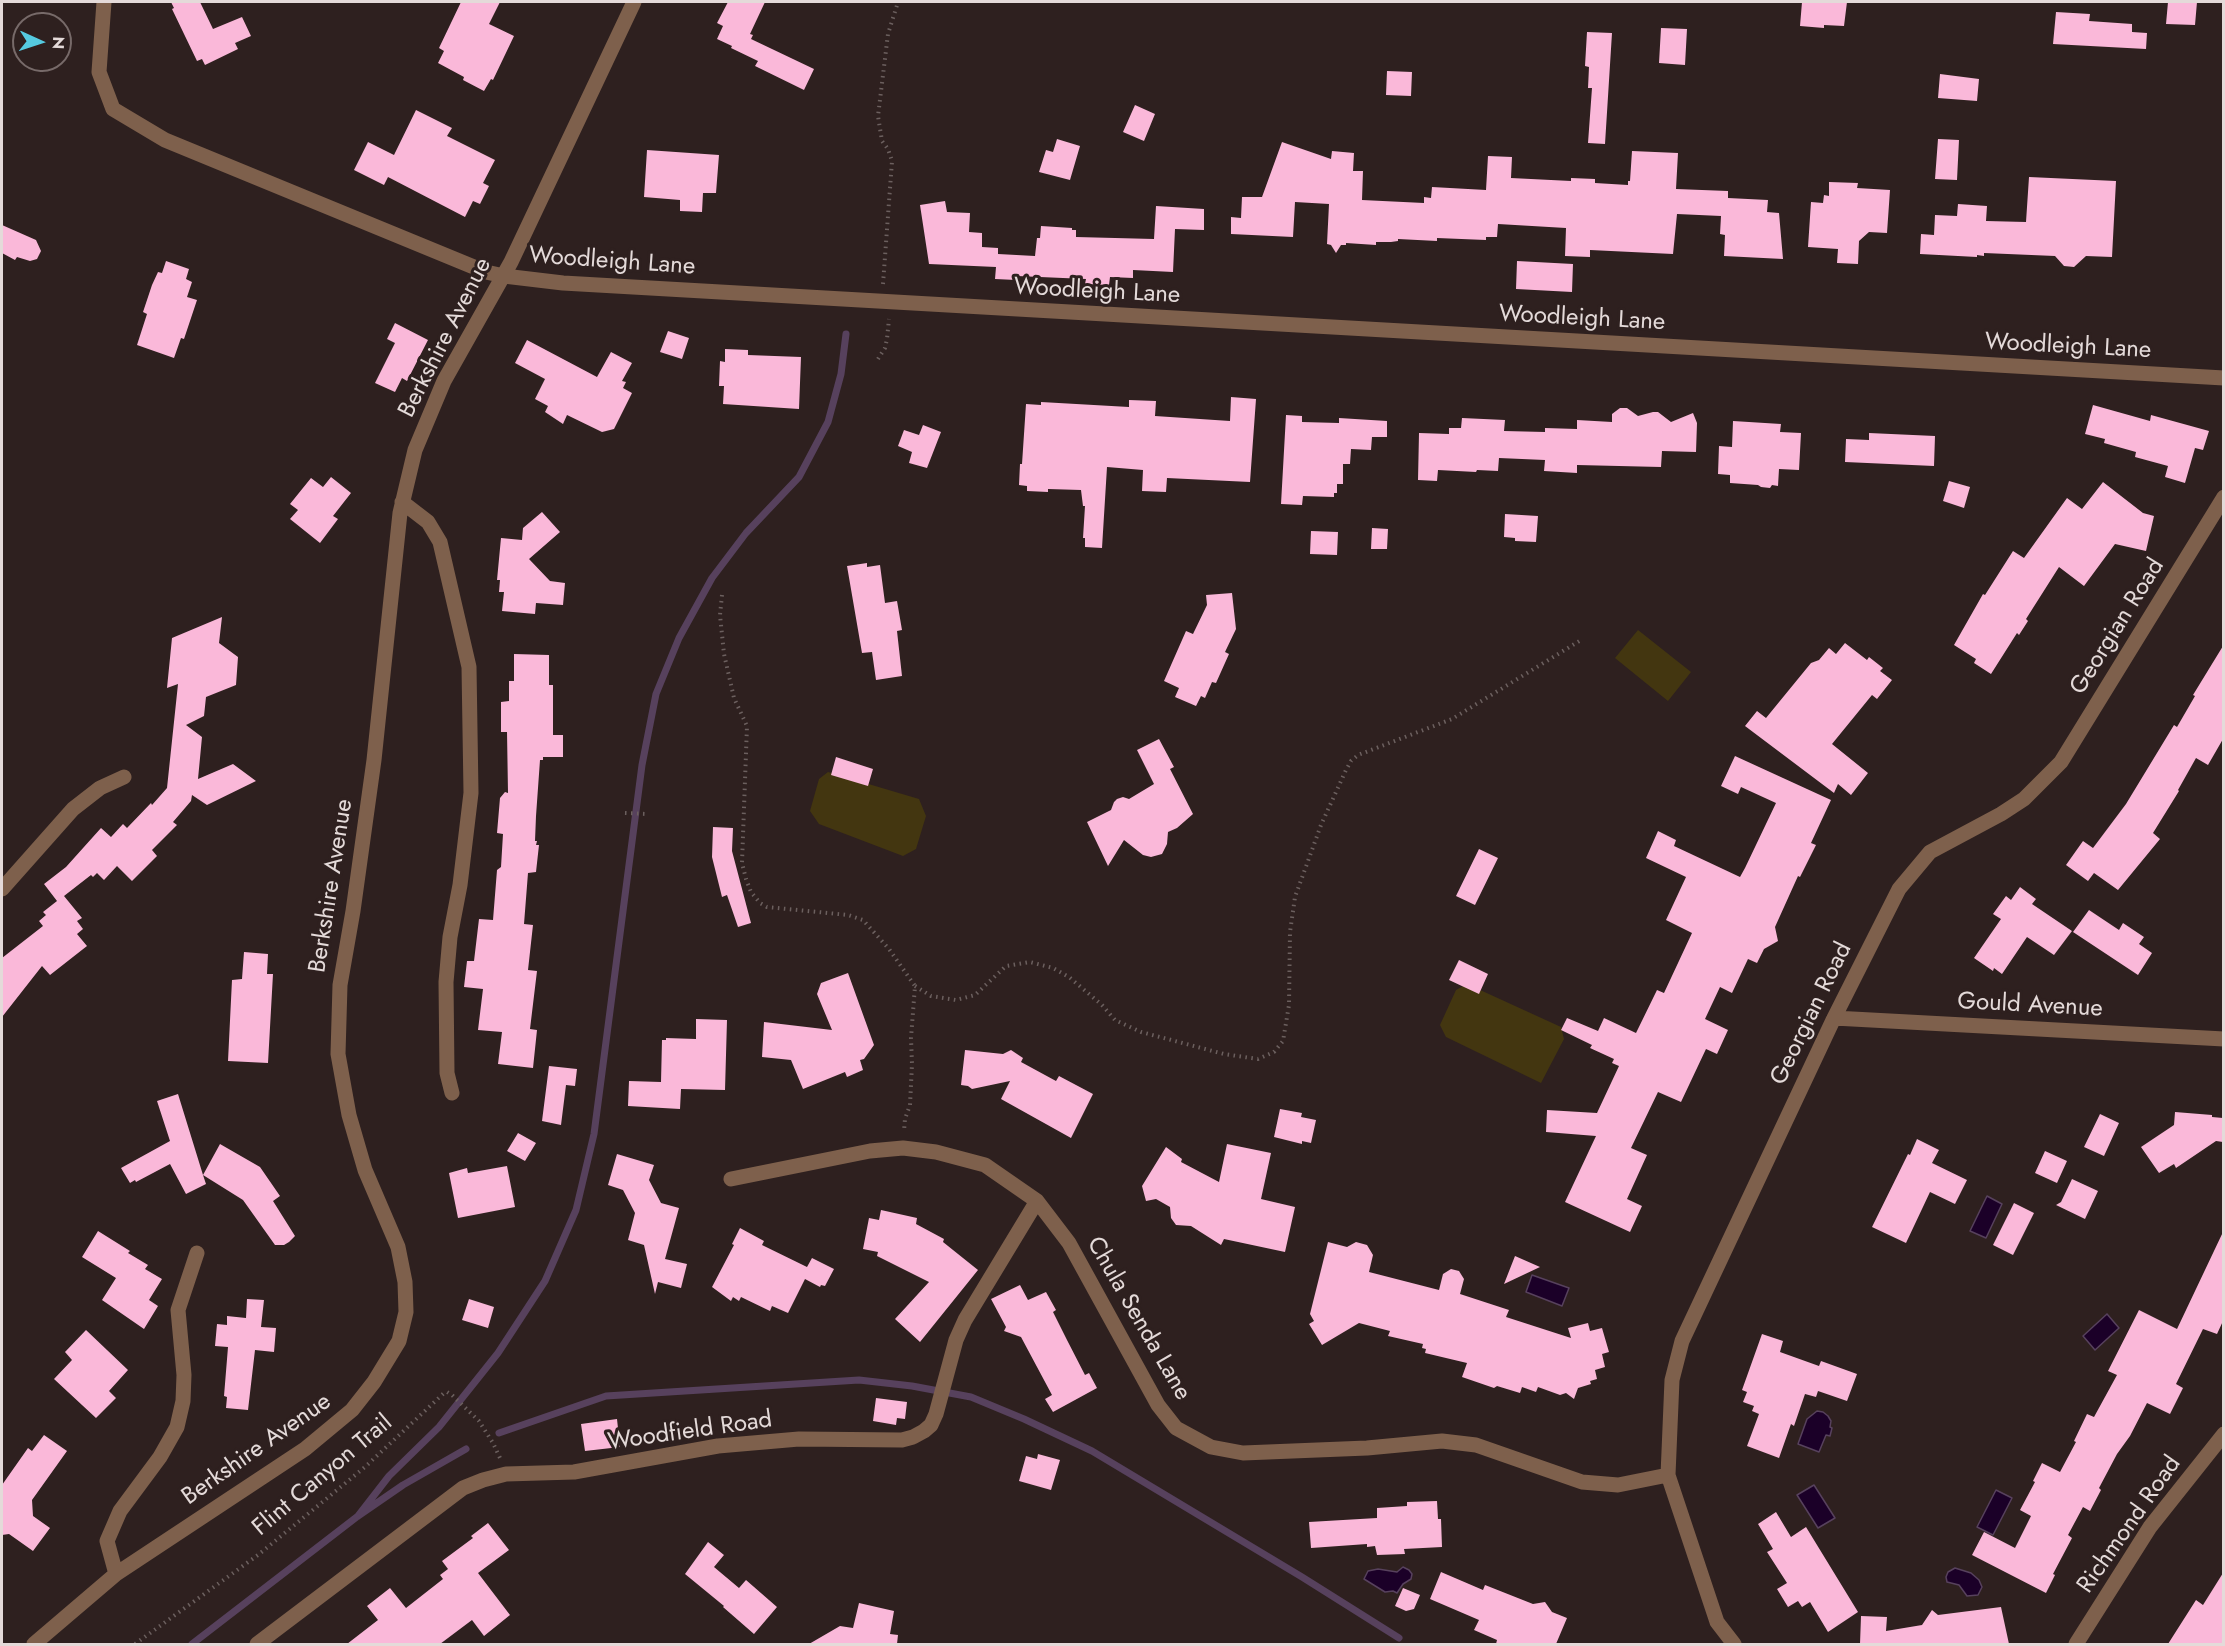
<!DOCTYPE html>
<html>
<head>
<meta charset="utf-8">
<style>
  body { margin:0 }
  #map { position:relative; width:2225px; height:1646px; overflow:hidden; background:#2e201f; font-family:Jost,sans-serif }
  canvas { display:block }
  .frame { position:absolute; inset:0; border:3px solid #e4dad9; pointer-events:none }
  .north { position:absolute; left:12px; top:12px; width:60px; height:60px; box-sizing:border-box; background:#2e201f; border:2px solid #776a69; border-radius:50%; rotate:93deg; font-size:16px; font-weight:700; line-height:24px; text-align:center; color:#e4dad9 }
  .north::after { content:''; display:block; margin:auto; width:21px; height:27px; background:#55cae0; clip-path:polygon(50% 0,100% 100%,50% 72%,0 100%) }
</style>
</head>
<body>
<div id="map">
<canvas width="2225" height="1646"></canvas>
<div class="frame"></div>
<div class="north">N</div>
</div>
<script>
const g = document.querySelector('canvas').getContext('2d');
g.lineJoin = 'round';
function fillPath(path, color) { g.fillStyle = color; g.fill(path, 'evenodd'); }
const shape = rows => new Path2D(rows.map(r => 'M' + r).join(''));
function stroke(path, color, width, dash) { g.strokeStyle = color; g.lineWidth = width; g.lineCap = dash ? 'butt' : 'round'; g.setLineDash(dash || []); g.stroke(path); }
function drawText(font, color, halo, rows, align = 'center') {
  g.font = font + ' Jost,sans-serif'; g.lineWidth = 6; g.setLineDash([]); g.textBaseline = 'middle'; g.strokeStyle = halo; g.fillStyle = color; for (const [text, x, y, turn = 0] of rows) {
    g.save(); g.translate(x, y); g.rotate((+turn || 0) * Math.PI / 180); g.textAlign = isNaN(turn) ? turn : align; if (halo) g.strokeText(text, 0, 0); g.fillText(text, 0, 0); g.restore();
  }
}
fillPath(shape([
  [1638,630,1691,672,1668,701,1615,658],
  [828,772,919,799,926,816,916,849,903,856,819,824,810,811,819,779],
  [1467,984,1561,1027,1564,1039,1541,1083,1446,1037,1440,1025,1456,990]
]), '#433610');
const water = shape([
  [1987,1196,2002,1204,1986,1238,1970,1231,1987,1196],
  [1532,1275,1569,1288,1562,1306,1526,1292,1532,1275],
  [2107,1314,2119,1328,2095,1350,2083,1336,2107,1314],
  [1817,1411,1823,1412,1828,1416,1831,1421,1830,1427,1832,1428,1830,1436,1826,1435,1819,1452,1798,1444,1807,1419,1817,1411],
  [1814,1485,1835,1518,1818,1528,1797,1495,1814,1485],
  [1996,1490,2012,1498,1993,1535,1977,1527,1996,1490],
  [1403,1567,1409,1570,1412,1574,1411,1579,1403,1584,1397,1593,1393,1591,1385,1592,1364,1579,1368,1571,1378,1569,1397,1572,1403,1567],
  [1955,1568,1971,1573,1979,1580,1982,1587,1978,1595,1967,1596,1959,1585,1947,1582,1946,1577,1948,1572,1955,1568]
]);
fillPath(water, '#1b0028');
stroke(water, '#57415d', 1.5);
stroke(shape([
  [499,1433,606,1396,859,1380,912,1386,971,1397,1024,1419,1092,1451,1302,1577,1399,1638],
  [358,1516,389,1476,439,1427,498,1353,545,1281,576,1210,594,1134,642,765,656,694,679,638,712,578,746,533,799,477,828,422,841,374,846,334],
  [192,1644,358,1516,403,1485,466,1449]
]), '#57415d', 7);
fillPath(shape([
  [171,2,200,2,213,29,242,17,251,36,235,43,238,49,205,65,202,59,197,61,172,9,174,8],
  [461,2,500,2,489,24,514,36,493,80,491,79,484,91,463,80,464,77,438,63,444,51,439,48],
  [728,2,765,2,750,34,753,35,751,39,814,69,804,90,755,66,758,61,731,48,732,46,717,39,723,26,717,23],
  [1802,2,1847,2,1844,26,1824,25,1824,28,1800,26],
  [2168,2,2197,2,2195,25,2166,24],
  [2056,12,2090,14,2089,21,2132,24,2132,32,2147,33,2146,49,2053,44],
  [1661,28,1687,29,1685,65,1659,63],
  [1587,32,1612,33,1605,144,1588,143,1592,88,1588,88,1589,67,1585,66],
  [1387,71,1412,72,1411,96,1386,95],
  [1940,74,1979,79,1977,101,1938,98],
  [1135,105,1155,114,1144,141,1123,132],
  [416,110,452,128,447,136,495,160,483,183,489,186,480,204,473,201,465,217,388,177,384,185,354,170,368,142,394,155],
  [1057,139,1080,146,1070,180,1039,172,1046,150,1053,152],
  [1938,139,1959,140,1957,180,1935,179],
  [1282,142,1331,159,1332,151,1354,153,1353,171,1363,171,1362,200,1424,203,1424,197,1431,198,1432,187,1486,190,1488,156,1512,157,1511,178,1571,181,1571,178,1595,179,1595,183,1628,185,1628,181,1630,181,1632,151,1678,153,1676,189,1728,191,1728,198,1768,200,1767,212,1779,213,1783,259,1724,256,1725,235,1720,234,1721,216,1677,214,1673,254,1590,250,1590,257,1565,256,1566,228,1498,224,1497,237,1486,237,1486,240,1437,238,1437,241,1398,239,1398,241,1391,242,1376,242,1376,245,1346,243,1346,245,1341,245,1336,253,1331,245,1327,244,1329,204,1295,202,1293,237,1231,234,1231,217,1241,218,1242,197,1262,197],
  [647,150,719,155,716,193,703,193,702,212,680,211,680,200,644,197],
  [2029,177,2116,181,2112,257,2086,256,2074,267,2064,266,2055,256,1984,253,1984,256,1977,255,1977,257,1920,254,1921,234,1934,235,1935,215,1957,216,1958,204,1987,206,1986,221,2026,222],
  [1829,182,1858,183,1857,188,1890,190,1887,233,1869,232,1859,241,1858,264,1837,263,1838,249,1808,247,1811,202,1823,203,1824,195,1829,196],
  [945,201,947,212,970,213,969,232,982,233,982,247,998,248,998,254,1035,256,1037,238,1040,238,1041,226,1072,228,1072,230,1076,230,1076,237,1154,239,1156,206,1204,209,1204,230,1175,229,1173,272,1133,270,1133,278,1110,277,1109,285,1085,284,1086,279,1017,276,1016,280,995,279,996,267,929,264,920,205],
  [2,225,36,240,41,251,37,259,30,261,17,257,15,260,2,253],
  [166,261,189,269,186,279,192,282,187,297,197,300,184,339,181,338,174,358,137,345,147,314,143,312,152,285,158,272,162,273],
  [1517,261,1573,264,1572,292,1516,289],
  [395,323,428,340,407,381,402,378,395,392,375,383,395,343,387,339],
  [668,331,689,338,682,359,660,352],
  [527,340,597,377,611,352,632,363,622,381,626,382,623,388,632,393,614,429,602,432,567,415,563,424,545,412,548,406,535,399,545,379,515,363],
  [725,349,748,350,748,355,801,357,799,409,723,404,724,386,719,386,720,361,725,362],
  [1231,397,1256,399,1250,482,1167,478,1166,492,1142,491,1143,470,1107,467,1102,548,1085,547,1085,538,1083,538,1085,506,1083,506,1081,490,1048,489,1048,492,1027,491,1027,486,1019,485,1020,464,1022,464,1026,404,1041,405,1041,402,1129,407,1129,400,1156,401,1155,416,1230,421],
  [2093,405,2150,421,2151,415,2209,431,2203,450,2195,448,2185,483,2165,477,2168,466,2135,457,2136,452,2104,443,2105,439,2085,434],
  [1620,408,1627,408,1638,416,1653,412,1658,412,1671,422,1693,413,1697,423,1696,452,1662,451,1661,467,1577,465,1577,473,1544,471,1545,460,1499,458,1498,471,1477,470,1476,472,1438,470,1437,481,1418,480,1419,433,1449,434,1449,428,1461,428,1462,418,1505,420,1504,431,1545,432,1545,428,1577,429,1577,420,1612,422,1612,414],
  [1286,415,1302,416,1302,422,1339,423,1339,418,1387,421,1387,437,1372,437,1371,450,1351,449,1350,464,1343,464,1343,484,1337,484,1337,493,1334,493,1334,497,1303,496,1302,505,1281,504],
  [1733,421,1781,424,1780,432,1801,433,1799,470,1779,469,1778,486,1772,485,1770,488,1761,487,1758,485,1730,483,1730,475,1718,474,1719,446,1732,447],
  [923,425,941,432,927,468,909,463,912,452,898,446,904,430,919,435],
  [1869,433,1935,436,1934,466,1845,462,1846,439,1869,440],
  [331,477,351,493,333,516,338,519,320,543,290,519,298,510,290,504,311,478,323,487],
  [1949,481,1970,487,1964,508,1943,501],
  [2103,482,2143,513,2154,516,2146,551,2115,544,2084,586,2059,567,2026,619,2028,621,2019,635,2017,633,1991,674,1974,663,1976,659,1954,645,1983,594,1985,595,2013,551,2024,558,2067,498,2082,509],
  [542,512,560,532,529,559,550,581,565,583,563,605,536,603,535,614,502,611,504,592,499,592,500,580,497,580,501,538,522,540,523,528],
  [1505,514,1538,516,1536,542,1515,541,1515,538,1504,537],
  [1372,528,1388,529,1387,549,1371,549],
  [1311,531,1338,532,1337,555,1310,554],
  [867,563,867,567,880,565,885,603,897,601,902,630,897,631,902,676,876,680,872,652,862,653,847,566],
  [1232,593,1236,629,1225,652,1229,654,1216,683,1212,682,1205,698,1201,696,1196,706,1175,697,1179,688,1164,681,1186,631,1193,634,1207,605,1206,595],
  [222,617,219,643,238,657,236,685,206,697,204,716,186,725,202,737,198,779,233,764,256,781,207,805,192,795,191,801,173,822,177,825,152,850,157,856,132,881,117,866,104,880,97,873,93,877,91,875,64,896,82,918,77,921,83,929,77,934,87,946,50,975,42,966,2,1017,2,958,43,926,39,921,46,915,43,912,57,901,44,884,66,867,101,828,111,837,123,824,127,828,151,803,152,805,167,788,178,684,167,688,172,638],
  [1845,643,1867,660,1869,657,1883,668,1880,671,1892,680,1877,699,1872,695,1832,744,1868,773,1851,795,1838,784,1834,793,1745,726,1757,711,1766,718,1811,663,1819,660,1829,648,1836,654],
  [2223,646,2223,739,2208,765,2196,758,2178,790,2179,791,2153,833,2160,839,2118,890,2094,873,2088,881,2066,865,2083,841,2093,848,2126,804,2174,725,2177,727,2195,696,2193,695],
  [514,654,549,655,549,685,553,685,553,735,563,735,563,757,543,757,543,760,540,760,536,816,535,841,537,841,536,845,539,845,536,872,528,873,524,924,533,925,528,970,537,971,530,1029,537,1030,533,1068,498,1064,502,1032,478,1030,483,989,464,987,467,961,474,961,479,919,493,920,497,870,501,867,503,834,497,833,500,798,505,792,508,793,507,732,501,732,501,702,509,701,509,681,514,681],
  [1159,739,1174,767,1170,769,1193,814,1177,828,1168,832,1167,844,1162,854,1151,857,1143,855,1124,840,1108,866,1087,822,1111,810,1114,802,1117,799,1123,797,1129,799,1154,784,1137,750],
  [1735,756,1831,800,1811,843,1816,845,1800,877,1798,876,1775,927,1778,941,1764,949,1757,963,1748,959,1732,993,1720,987,1705,1019,1728,1030,1717,1054,1706,1049,1681,1102,1658,1092,1631,1148,1647,1155,1627,1199,1642,1206,1630,1232,1565,1202,1596,1136,1546,1132,1547,1110,1597,1113,1619,1066,1612,1063,1614,1059,1590,1048,1592,1045,1561,1030,1567,1018,1598,1031,1604,1018,1636,1033,1657,990,1664,993,1692,933,1666,920,1686,877,1646,858,1658,831,1676,840,1674,846,1740,877,1745,868,1776,803,1741,787,1738,794,1721,786],
  [836,757,873,769,868,786,831,775],
  [713,827,733,828,732,851,751,923,738,927,727,895,722,897,712,857],
  [1479,849,1498,858,1475,905,1456,896],
  [2020,887,2036,899,2032,904,2072,931,2054,955,2027,937,2002,974,1994,968,1993,971,1974,958,2001,919,1993,914,2006,896,2011,900],
  [2089,910,2119,930,2123,923,2144,937,2139,944,2152,953,2138,975,2073,932],
  [244,952,268,954,267,974,273,974,268,1063,228,1061,232,980,242,979],
  [1459,960,1488,974,1479,994,1449,980],
  [848,973,874,1045,864,1059,860,1060,863,1070,847,1077,845,1072,803,1089,791,1060,762,1057,764,1022,832,1030,817,994,821,983],
  [696,1019,727,1020,725,1090,681,1089,680,1109,628,1106,629,1081,661,1082,662,1040,666,1040,666,1038,696,1039],
  [965,1050,1003,1054,1011,1050,1023,1058,1021,1062,1056,1081,1059,1076,1093,1094,1071,1138,1001,1099,1010,1081,972,1089,968,1086,961,1085],
  [549,1066,577,1069,575,1086,566,1085,561,1125,542,1121],
  [178,1094,203,1175,220,1144,260,1167,280,1196,273,1201,295,1236,289,1242,284,1245,275,1245,243,1200,203,1175,206,1184,186,1194,170,1164,136,1182,135,1180,130,1183,121,1168,170,1141,157,1101],
  [1280,1109,1302,1113,1301,1117,1316,1120,1311,1143,1302,1141,1302,1144,1274,1137],
  [2175,1112,2212,1115,2212,1117,2223,1118,2223,1142,2216,1141,2176,1168,2174,1164,2159,1173,2141,1147,2174,1125],
  [2100,1114,2119,1123,2104,1156,2084,1147],
  [518,1133,536,1143,525,1161,507,1151],
  [1917,1139,1939,1150,1932,1163,1967,1180,1955,1204,1930,1192,1906,1243,1872,1227,1908,1154,1910,1155],
  [1227,1144,1271,1153,1261,1199,1295,1207,1285,1252,1224,1239,1221,1245,1191,1226,1176,1225,1171,1218,1170,1207,1156,1199,1146,1201,1142,1186,1166,1147,1182,1159,1181,1162,1219,1182],
  [2045,1151,2067,1161,2057,1183,2035,1173],
  [617,1154,654,1165,649,1180,661,1203,679,1208,665,1259,687,1264,681,1288,658,1282,655,1294,644,1245,628,1240,635,1213,623,1190,608,1185],
  [507,1166,515,1207,458,1218,449,1173,467,1168,468,1173],
  [2072,1179,2098,1191,2085,1219,2056,1205,2061,1202],
  [2014,1203,2034,1213,2013,1255,1993,1245],
  [881,1210,917,1218,916,1224,944,1239,943,1242,978,1270,920,1342,895,1319,929,1282,877,1256,878,1252,863,1249,869,1218,879,1220],
  [740,1228,764,1241,762,1245,807,1267,812,1258,834,1269,825,1286,821,1285,820,1287,805,1279,788,1313,772,1306,770,1311,741,1297,739,1301,733,1297,731,1301,712,1287,734,1245,732,1244],
  [98,1231,130,1251,128,1253,148,1265,145,1269,162,1279,149,1300,158,1306,144,1329,102,1300,116,1278,82,1257],
  [2223,1232,2223,1321,2217,1334,2203,1329,2176,1384,2183,1388,2170,1414,2147,1403,2130,1436,2117,1454,2099,1488,2101,1490,2090,1511,2083,1507,2068,1535,2072,1538,2053,1574,2055,1575,2046,1593,1972,1555,1984,1532,2015,1548,2031,1516,2020,1510,2035,1482,2033,1481,2042,1463,2060,1472,2076,1442,2074,1441,2087,1414,2094,1417,2117,1375,2108,1371,2139,1310,2177,1329],
  [1328,1242,1347,1247,1356,1242,1367,1245,1373,1255,1369,1272,1439,1290,1443,1274,1451,1269,1459,1271,1464,1279,1460,1294,1509,1310,1506,1317,1571,1338,1568,1328,1588,1323,1590,1331,1602,1328,1609,1352,1602,1354,1605,1367,1595,1370,1597,1379,1590,1381,1591,1384,1578,1388,1574,1399,1566,1393,1560,1395,1538,1387,1536,1392,1522,1387,1520,1393,1497,1386,1494,1388,1462,1377,1467,1363,1425,1353,1426,1349,1422,1348,1423,1344,1388,1336,1390,1331,1359,1323,1322,1345,1309,1324,1314,1321,1310,1314],
  [1515,1256,1540,1267,1504,1284],
  [1020,1285,1028,1300,1046,1292,1056,1310,1053,1312,1067,1340,1085,1375,1089,1373,1097,1388,1053,1412,1045,1399,1052,1395,1021,1337,1004,1331,1006,1327,991,1299],
  [247,1299,264,1300,261,1327,276,1328,274,1352,255,1350,248,1410,226,1408,227,1397,224,1396,228,1347,215,1346,217,1324,227,1325,227,1316,246,1318],
  [469,1299,494,1307,488,1328,462,1320],
  [86,1330,128,1370,109,1391,116,1398,96,1418,54,1379,72,1360,65,1352],
  [1762,1334,1783,1341,1780,1352,1819,1366,1821,1361,1857,1374,1847,1401,1818,1391,1816,1397,1805,1394,1794,1426,1791,1424,1779,1458,1747,1446,1759,1414,1752,1411,1754,1406,1743,1402,1747,1392,1742,1390],
  [876,1398,907,1402,905,1419,897,1418,896,1425,873,1421],
  [617,1419,620,1447,585,1451,581,1424],
  [44,1435,67,1451,32,1500,33,1516,50,1528,33,1551,9,1534,2,1535,2,1485,28,1448,32,1451],
  [1038,1454,1060,1460,1051,1490,1019,1481,1026,1456,1037,1459],
  [1437,1501,1438,1519,1441,1519,1442,1547,1404,1549,1405,1554,1377,1555,1375,1546,1367,1547,1367,1544,1311,1548,1309,1522,1377,1518,1377,1508,1407,1506,1407,1502],
  [1776,1512,1791,1537,1806,1527,1858,1612,1828,1632,1810,1602,1802,1607,1798,1601,1788,1607,1777,1589,1787,1583,1767,1552,1773,1549,1758,1524],
  [488,1523,509,1550,478,1573,510,1615,484,1636,472,1620,440,1644,347,1644,378,1620,367,1606,390,1588,406,1608,443,1579,440,1575,448,1569,442,1561,473,1538,471,1536],
  [708,1542,724,1555,714,1567,739,1588,746,1580,777,1607,754,1634,723,1607,724,1606,685,1574],
  [1441,1572,1483,1590,1485,1585,1533,1604,1545,1602,1552,1612,1567,1618,1556,1644,1496,1644,1497,1640,1474,1630,1479,1620,1430,1599],
  [2223,1573,2223,1644,2168,1644,2196,1600,2203,1605],
  [1403,1588,1420,1595,1414,1609,1406,1611,1395,1606],
  [859,1603,894,1611,890,1634,898,1635,897,1644,809,1644,840,1626,853,1628],
  [2001,1607,2009,1644,1860,1644,1861,1616,1887,1617,1886,1631,1922,1625,1932,1610,1938,1615]
]), '#fab8d9');
stroke(shape([
  [883,284,892,161,888,149,882,141,878,116,888,34,898,2],
  [878,359,885,348,887,339,889,319],
  [722,595,720,615,724,654,734,698,747,726,742,863,746,879,751,892,760,903,767,907,848,915,863,920,889,949,915,986,911,1038,912,1064,910,1105,905,1119,904,1131],
  [625,813,647,814],
  [915,986,931,996,956,1000,975,995,1006,966,1030,962,1053,968,1069,977,1102,1005,1115,1020,1141,1032,1224,1054,1258,1059,1274,1052,1283,1041,1289,1005,1290,932,1295,897,1321,825,1346,770,1351,761,1358,755,1452,719,1581,640],
  [135,1644,258,1555,365,1467,444,1393,447,1392,452,1395,479,1421,493,1443,500,1458]
]), '#6c605f', 4, [1.5, 4.5]);
stroke(shape([
  [104,2,99,72,113,109,165,140,486,272,504,276,563,283,2224,378],
  [402,502,428,522,440,542,469,667,471,793,460,885,450,937,446,982,447,1073,452,1093],
  [2,889,73,809,100,788,124,777],
  [1834,1018,2224,1039],
  [731,1179,870,1151,903,1148,936,1152,985,1165,1037,1201,1069,1243,1158,1405,1176,1428,1211,1447,1243,1453,1367,1448,1442,1441,1476,1445,1582,1482,1618,1485,1668,1475],
  [116,1574,107,1541,120,1511,160,1457,177,1427,183,1401,184,1375,178,1310,197,1253],
  [34,1644,116,1574,305,1449,352,1410,374,1382,399,1341,406,1312,405,1282,398,1247,365,1170,349,1115,338,1054,340,985,353,911,374,760,400,513,415,450,444,381,511,262,634,2],
  [257,1644,463,1488,483,1480,506,1474,574,1472,718,1446,799,1439,902,1440,913,1437,924,1431,931,1425,936,1414,956,1340,965,1320,1037,1201],
  [1734,1644,1717,1622,1668,1475,1672,1380,1682,1341,1834,1018,1899,889,1930,852,2001,814,2024,799,2061,762,2224,497],
  [2076,1644,2150,1527,2224,1434]
]), '#7e604c', 15);
drawText('24px', '#e4dad9', '#2e201f', [
  ["Woodleigh Lane",612,262,4],
  ["Woodleigh Lane",1097,292,3],
  ["Woodleigh Lane",1582,319,3],
  ["Berkshire Avenue",446,338,-63],
  ["Woodleigh Lane",2068,347,3],
  ["Georgian Road",2118,627,-58],
  ["Berkshire Avenue",332,886,-81],
  ["Gould Avenue",2030,1006,3],
  ["Georgian Road",1812,1014,-64],
  ["Chula Senda Lane",1138,1319,60],
  ["Woodfield Road",690,1432,-8],
  ["Berkshire Avenue",257,1450,-35],
  ["Flint Canyon Trail",323,1476,-40],
  ["Richmond Road",2130,1525,-55]
]);
</script>
</body>
</html>
